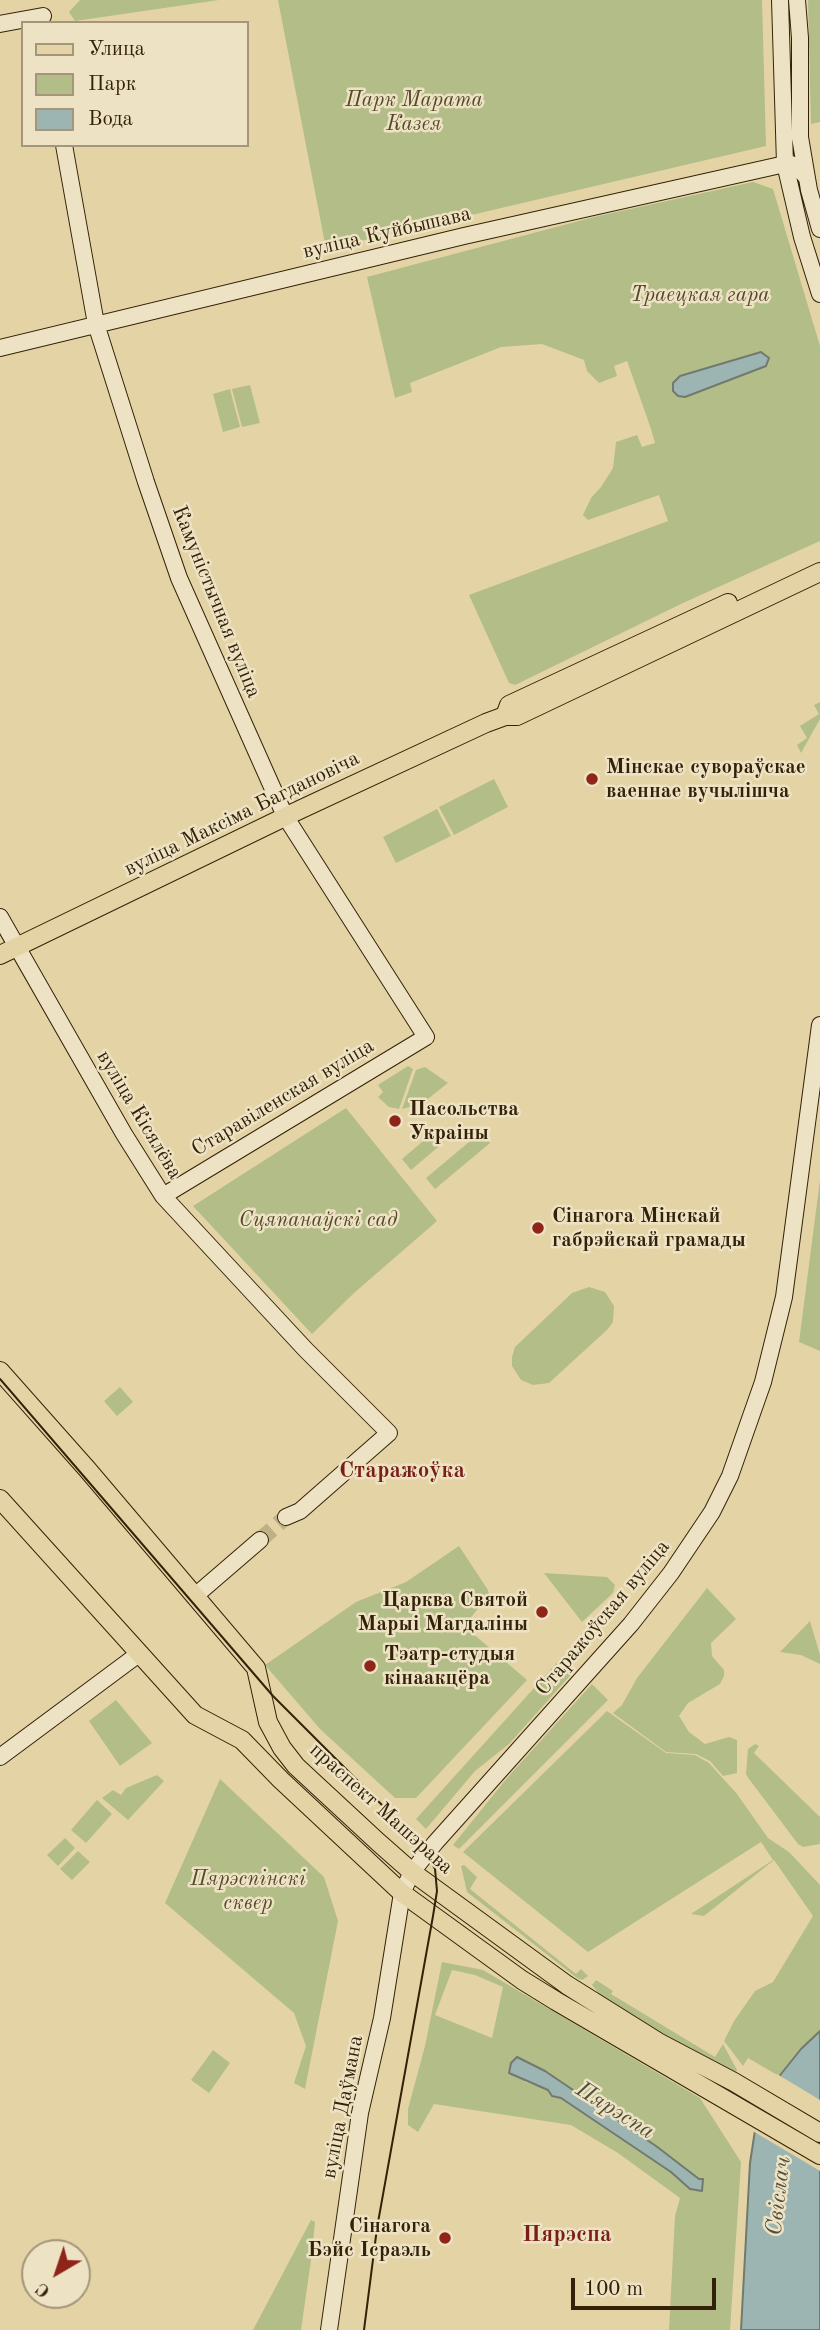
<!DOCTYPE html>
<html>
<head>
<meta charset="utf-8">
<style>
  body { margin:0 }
  #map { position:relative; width:820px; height:2330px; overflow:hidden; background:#e4d4a5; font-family:"Old Standard TT",serif }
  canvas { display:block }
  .legend { position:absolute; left:21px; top:21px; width:228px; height:126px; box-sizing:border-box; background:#ede3c4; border:2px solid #a39679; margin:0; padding:9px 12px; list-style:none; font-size:21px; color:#342208 }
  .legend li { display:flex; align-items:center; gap:14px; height:35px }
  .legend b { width:35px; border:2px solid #a39679 }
  .north { position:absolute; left:21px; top:2239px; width:70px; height:70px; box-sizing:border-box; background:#ede3c4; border:2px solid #a39679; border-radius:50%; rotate:219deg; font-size:19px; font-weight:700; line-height:28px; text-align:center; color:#342208 }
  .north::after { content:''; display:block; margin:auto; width:24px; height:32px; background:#8f2418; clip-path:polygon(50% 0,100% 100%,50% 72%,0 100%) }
  .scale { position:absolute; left:571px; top:2278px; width:145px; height:32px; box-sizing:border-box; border:4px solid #342208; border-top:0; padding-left:9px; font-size:21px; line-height:24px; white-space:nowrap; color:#342208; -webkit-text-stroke:5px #ede3c4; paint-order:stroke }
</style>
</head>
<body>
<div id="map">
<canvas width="820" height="2330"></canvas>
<ul class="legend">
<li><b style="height:9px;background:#e4d4a5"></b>Улица</li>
<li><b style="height:19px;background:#b3bd87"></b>Парк</li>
<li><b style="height:19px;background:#9cb5b3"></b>Вода</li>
</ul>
<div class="north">С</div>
<div class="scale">100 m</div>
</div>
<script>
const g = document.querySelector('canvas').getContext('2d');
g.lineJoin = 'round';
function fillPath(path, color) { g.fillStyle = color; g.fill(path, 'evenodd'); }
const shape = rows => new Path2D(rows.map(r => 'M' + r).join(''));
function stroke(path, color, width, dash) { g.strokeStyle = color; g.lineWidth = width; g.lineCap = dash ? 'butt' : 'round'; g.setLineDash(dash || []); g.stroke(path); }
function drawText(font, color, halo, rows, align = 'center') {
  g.font = font + ' "Old Standard TT",serif'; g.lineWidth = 5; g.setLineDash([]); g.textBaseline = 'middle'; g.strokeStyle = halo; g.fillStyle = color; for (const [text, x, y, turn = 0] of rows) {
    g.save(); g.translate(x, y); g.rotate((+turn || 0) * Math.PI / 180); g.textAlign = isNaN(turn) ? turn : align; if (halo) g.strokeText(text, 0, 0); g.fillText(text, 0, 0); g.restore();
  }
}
fillPath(shape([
  [80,0,219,0,75,21,69,12],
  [278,0,762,0,766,146,326,249],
  [808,0,820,0,820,122,811,124],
  [753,182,773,189,820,346,820,541,683,603,515,685,509,683,469,595,668,521,659,495,588,520,583,515,591,498,601,487,613,468,616,442,637,435,642,447,655,443,650,426,627,361,614,366,617,376,599,383,587,371,584,360,542,344,501,347,410,383,412,392,395,398,367,277,594,217],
  [250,385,260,423,242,427,232,389],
  [230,389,240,427,223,432,213,394],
  [820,702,820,719,801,753,797,745,807,738,800,726,819,714,814,705],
  [494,779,508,807,454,835,439,807],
  [437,809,451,836,396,863,383,837],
  [408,1066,413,1069,399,1109,389,1107,378,1097,383,1092,378,1085],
  [425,1067,448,1083,424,1102,421,1098,410,1107,402,1109,416,1070],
  [346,1108,437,1221,354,1293,312,1334,193,1206],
  [435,1131,444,1142,411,1170,402,1159],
  [481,1132,490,1143,435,1189,426,1178],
  [820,1180,820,1351,799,1342],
  [589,1287,605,1292,614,1306,613,1322,608,1329,549,1383,533,1385,521,1380,512,1366,512,1357,515,1347,572,1293],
  [120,1387,133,1402,117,1416,104,1401],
  [459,1546,488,1590,489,1595,464,1626,527,1680,416,1798,395,1798,320,1729,265,1665,356,1602,406,1582],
  [544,1573,607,1577,615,1585,613,1593,582,1622],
  [707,1588,736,1619,711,1643,712,1656,724,1670,724,1676,720,1684,688,1703,679,1716,689,1732,705,1744,729,1737,737,1740,737,1773,723,1776,710,1761,696,1754,666,1752,613,1713,622,1705,637,1678],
  [810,1621,820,1655,820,1664,801,1655,780,1652],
  [562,1657,576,1669,509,1744,475,1771,426,1829,416,1819],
  [592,1684,608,1700,459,1849,453,1845,507,1778],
  [116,1700,152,1743,120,1766,89,1721],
  [607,1711,666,1753,695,1755,709,1763,737,1794,768,1838,789,1852,820,1885,820,2031,801,2049,779,2076,748,2058,743,2066,724,2041,734,2021,755,1991,773,1982,813,1916,774,1860,704,1916,691,1914,773,1860,761,1842,588,1952,463,1852],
  [755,1744,759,1746,754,1753,820,1817,820,1844,803,1847,798,1844,749,1779,746,1774,748,1749],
  [157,1775,164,1781,128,1820,102,1798,113,1790,121,1795,126,1788],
  [220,1779,324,1877,338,1921,305,2089,294,2083,306,2046,294,2013,165,1903],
  [97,1800,112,1814,86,1843,71,1830],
  [65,1838,75,1848,58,1866,47,1855],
  [78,1851,90,1862,72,1880,60,1869],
  [464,1865,477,1877,470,1889,576,1974,581,1969,588,1976,582,1980,577,1978,467,1892,461,1866],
  [442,1962,483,1970,700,2098,741,2162,730,2330,669,2330,675,2216,680,2198,618,2153,571,2125,434,2104,418,2132,408,2125,408,2109,425,2046],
  [452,1970,475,1975,503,1987,492,2038,435,2015],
  [518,2057,545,2071,656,2146,699,2179,703,2179,690,2189,671,2172,561,2098,555,2098,548,2090,525,2082,516,2060],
  [596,1980,613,1991,611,1994,715,2057,723,2044,737,2070,735,2074,608,2005,592,1985],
  [213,2050,230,2063,209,2093,191,2080],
  [311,2220,315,2222,312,2253,301,2330,253,2330]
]), '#b3bd87');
const water = shape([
  [761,352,769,358,766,366,685,397,678,396,673,391,673,383,680,376,761,352],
  [820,2031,820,2330,741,2330,750,2163,756,2124,773,2086,781,2074,801,2049,820,2031],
  [517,2057,545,2071,656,2146,699,2179,703,2179,702,2191,690,2189,671,2172,561,2098,552,2096,548,2090,509,2073,511,2063,517,2057]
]);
fillPath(water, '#9cb5b3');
stroke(water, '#727a6f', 2);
fillPath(shape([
  [777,2074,820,2100,820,2171,751,2130,762,2098]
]), '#e4d4a5');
stroke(shape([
  [260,1540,286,1517]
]), '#c1b086', 16, [16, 8]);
const secondary = shape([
  [780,0,785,164,802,237,820,294],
  [797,0,800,38,800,137,809,190,820,229],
  [0,24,43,16],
  [64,145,96,324,146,482,179,578,285,816,426,1037,163,1196],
  [0,348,464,236,785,164,791,164,800,170,807,178],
  [0,917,124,1134,163,1196,305,1349,389,1433,300,1511,286,1517],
  [195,1596,260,1540],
  [0,1757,140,1653],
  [329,2330,360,2113,382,2018,402,1893,412,1872,435,1843,631,1624,671,1573,712,1512,730,1476,763,1382,784,1297,820,1025]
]);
const primary = shape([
  [505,716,509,705,728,603],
  [0,955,295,812,486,723,505,716,517,716,820,572],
  [0,1371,87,1469,256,1668,268,1722,282,1748,296,1766,378,1842,412,1872,567,1985,658,2042,734,2082,820,2133],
  [0,1499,195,1715,242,1740,281,1780,402,1893,522,1980,556,2001,820,2155]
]);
stroke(secondary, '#342208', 18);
stroke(primary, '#342208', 20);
stroke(secondary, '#ede3c4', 16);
stroke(primary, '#e4d4a5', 18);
stroke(shape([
  [0,1379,273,1696,423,1846,435,1869,437,1891,433,1916,377,2228,364,2330]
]), '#342208', 2);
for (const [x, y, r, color] of [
  [592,779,7,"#8f2418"],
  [395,1121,7,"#8f2418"],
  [538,1228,7,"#8f2418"],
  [542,1612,7,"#8f2418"],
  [370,1666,7,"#8f2418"],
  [445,2238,7,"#8f2418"]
]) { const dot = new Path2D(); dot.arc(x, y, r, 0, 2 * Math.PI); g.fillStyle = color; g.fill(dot); stroke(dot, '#ede3c4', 2.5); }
drawText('italic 21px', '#544928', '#ede3c4', [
  ["Парк Марата",414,100],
  ["Казея",414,124],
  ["Траецкая гара",700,295],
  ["Сцяпанаўскі сад",318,1220],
  ["Пярэспінскі",248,1879],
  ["сквер",248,1903]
]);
drawText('21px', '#342208', '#ede3c4', [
  ["вуліца Куйбышава",387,233,-13],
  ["Камуністычная вуліца",216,602,68],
  ["вуліца Максіма Багдановіча",242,814,-26],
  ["Старавіленская вуліца",283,1098,-31],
  ["вуліца Кісялёва",139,1115,59],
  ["Старажоўская вуліца",603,1618,-50],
  ["праспект Машэрава",381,1809,42],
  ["вуліца Даўмана",343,2107,-79]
]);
drawText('bold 21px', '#342208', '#ede3c4', [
  ["Мінскае сувораўскае",606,767],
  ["ваеннае вучылішча",606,791],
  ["Пасольства",409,1109],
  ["Украіны",409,1133],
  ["Сінагога Мінскай",552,1216],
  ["габрэйскай грамады",552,1240],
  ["Царква Святой",528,1600,"right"],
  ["Марыі Магдаліны",528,1624,"right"],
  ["Тэатр-студыя",384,1654],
  ["кінаакцёра",384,1678],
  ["Сінагога",431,2226,"right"],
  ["Бэйс Ісраэль",431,2250,"right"]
], 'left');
drawText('bold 23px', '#7a1f14', '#ede3c4', [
  ["Старажоўка",402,1471],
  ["Пярэспа",567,2235]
]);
drawText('italic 23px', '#534e3b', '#ede3c4', [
  ["Пярэспа",615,2111,32],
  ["Свіслач",779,2196,-83]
]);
</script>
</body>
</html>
